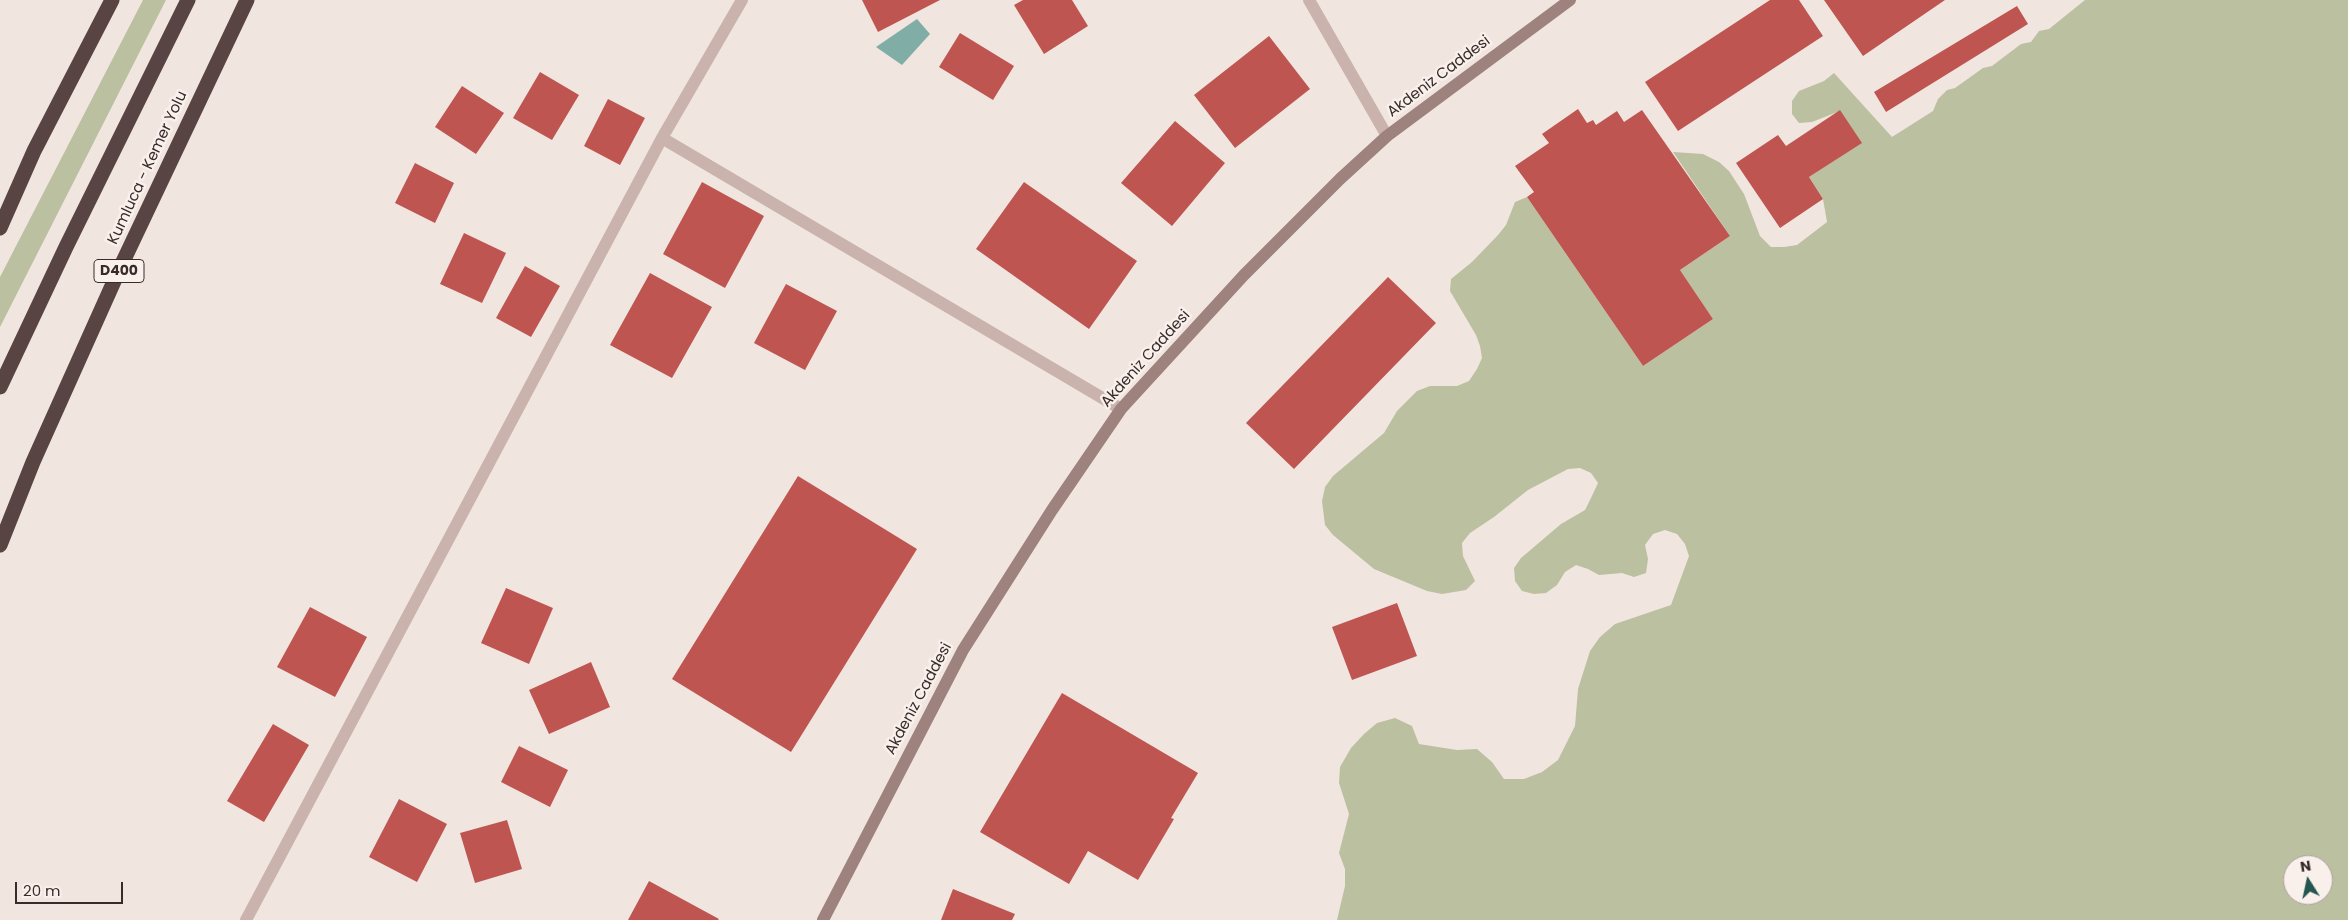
<!DOCTYPE html>
<html>
<head>
<meta charset="utf-8">
<style>
  body { margin:0 }
  #map { position:relative; width:2348px; height:920px; overflow:hidden; background:#f1e5df; font-family:Poppins,sans-serif }
  canvas { display:block }
  .north { position:absolute; left:2283px; top:855px; width:50px; height:50px; box-sizing:border-box; background:#f9f0ec; border:1px solid #aba29e; border-radius:50%; rotate:350deg; font-size:14px; font-weight:700; line-height:20px; text-align:center; color:#372c2a }
  .north::after { content:''; display:block; margin:auto; width:18px; height:22px; background:#22564f; clip-path:polygon(50% 0,100% 100%,50% 72%,0 100%) }
  .scale { position:absolute; left:15px; top:882px; width:108px; height:22px; box-sizing:border-box; border:2px solid #372c2a; border-top:0; padding-left:6px; font-size:15px; line-height:18px; white-space:nowrap; color:#372c2a; -webkit-text-stroke:4px #f9f0ec; paint-order:stroke }
</style>
</head>
<body>
<div id="map">
<canvas width="2348" height="920"></canvas>
<div class="north">N</div>
<div class="scale">20 m</div>
</div>
<script>
const g = document.querySelector('canvas').getContext('2d');
g.lineJoin = 'round';
function fillPath(path, color) { g.fillStyle = color; g.fill(path, 'evenodd'); }
const shape = rows => new Path2D(rows.map(r => 'M' + r).join(''));
function stroke(path, color, width, dash) { g.strokeStyle = color; g.lineWidth = width; g.lineCap = dash ? 'butt' : 'round'; g.setLineDash(dash || []); g.stroke(path); }
function drawText(font, color, halo, rows, align = 'center') {
  g.font = font + ' Poppins,sans-serif'; g.lineWidth = 5; g.setLineDash([]); g.textBaseline = 'middle'; g.strokeStyle = halo; g.fillStyle = color; for (const [text, x, y, turn = 0] of rows) {
    g.save(); g.translate(x, y); g.rotate((+turn || 0) * Math.PI / 180); g.textAlign = isNaN(turn) ? turn : align; if (halo) g.strokeText(text, 0, 0); g.fillText(text, 0, 0); g.restore();
  }
}
fillPath(shape([
  [143,0,166,0,0,327,0,277],
  [2085,0,2348,0,2348,920,1337,920,1345,886,1345,869,1339,853,1349,814,1339,783,1340,767,1351,748,1364,734,1377,723,1395,718,1412,726,1419,744,1457,750,1477,749,1492,762,1504,779,1524,779,1542,772,1558,760,1575,726,1578,689,1590,651,1600,637,1615,624,1671,605,1689,556,1685,544,1677,534,1665,530,1653,534,1645,545,1648,559,1646,573,1634,577,1622,573,1599,575,1588,569,1576,565,1565,572,1557,585,1546,593,1534,594,1522,591,1515,581,1514,568,1521,558,1561,524,1585,510,1591,498,1598,483,1591,473,1580,468,1568,469,1528,490,1494,517,1470,533,1462,543,1463,556,1475,581,1466,590,1442,594,1427,591,1374,569,1333,535,1325,525,1322,501,1325,487,1333,476,1384,433,1397,411,1417,391,1430,386,1457,386,1469,381,1477,369,1482,358,1480,346,1476,335,1450,291,1451,279,1472,262,1498,235,1506,225,1515,202,1527,197,1643,366,1713,319,1680,270,1730,236,1673,152,1703,154,1719,162,1729,171,1744,194,1760,236,1771,247,1784,247,1797,245,1827,222,1823,199,1809,177,1861,143,1840,111,1812,122,1799,123,1792,114,1792,101,1799,91,1824,81,1834,73,1892,137,1933,111,1938,99,1947,90,1955,88,1983,68,1992,66,2021,44,2031,42,2039,31,2049,29],
  [2293,865,2323,865,2323,895,2293,895]
]), '#bbc0a0');
fillPath(shape([
  [917,19,930,34,902,65,876,47]
]), '#80ada6');
fillPath(shape([
  [862,0,940,0,878,32],
  [1023,0,1072,0,1088,26,1044,54,1014,5],
  [1770,0,1799,0,1823,36,1678,131,1645,82],
  [1824,0,1945,0,1863,56],
  [2017,6,2028,24,1886,112,1874,92],
  [960,33,1014,66,993,100,939,67],
  [1269,36,1310,89,1235,148,1194,95],
  [540,72,579,95,552,140,513,118],
  [462,86,504,113,476,154,435,127],
  [608,99,645,118,620,165,584,146],
  [1578,109,1587,123,1593,120,1596,125,1617,111,1624,122,1642,110,1730,236,1680,270,1713,319,1643,366,1527,197,1534,192,1515,166,1549,143,1542,134],
  [1840,110,1862,143,1809,177,1823,199,1780,228,1736,163,1778,135,1786,146],
  [1175,121,1225,163,1172,226,1121,183],
  [415,163,454,183,435,223,395,203],
  [702,182,764,216,725,288,663,254],
  [1024,182,1137,261,1089,329,976,249],
  [464,233,506,253,482,303,440,284],
  [525,266,560,286,531,337,496,318],
  [650,273,712,307,672,378,610,345],
  [1388,277,1436,323,1294,469,1246,423],
  [786,284,837,311,805,370,754,343],
  [798,476,917,549,791,752,672,679],
  [506,588,553,608,529,664,481,643],
  [1397,603,1417,656,1352,680,1332,627],
  [310,607,367,637,335,697,277,667],
  [591,662,610,707,549,734,529,690],
  [1062,693,1198,773,1171,818,1174,819,1138,880,1088,851,1069,884,980,832],
  [273,724,309,745,264,822,227,801],
  [519,746,568,770,550,807,501,782],
  [399,799,447,824,417,882,369,857],
  [507,820,522,869,475,883,460,833],
  [649,881,719,919,718,920,628,920],
  [953,889,1015,914,1012,920,941,920]
]), '#be5551');
stroke(shape([
  [1309,0,1387,136],
  [662,138,1121,409],
  [246,920,662,138,742,0]
]), '#c9b3ac', 12);
stroke(shape([
  [823,920,963,650,1052,510,1121,409,1244,275,1340,179,1387,136,1570,0]
]), '#9d827d', 12);
stroke(shape([
  [0,228,34,151,112,0],
  [0,387,66,247,188,0],
  [0,545,33,462,120,268,247,0]
]), '#584442', 15);
for (const [x, y, w] of [
  [119,271,50]
]) { const box = new Path2D(); box.roundRect(x - w / 2, y - 11.5, w, 23, 4); g.fillStyle = '#f9f0ec'; g.fill(box); stroke(box, '#372c2a', 1); }
drawText('bold 14px', '#372c2a', null, [
  ["D400",119,271]
]);
drawText('15px', '#372c2a', '#f9f0ec', [
  ["Akdeniz Caddesi",1439,77,-37],
  ["Kumluca - Kemer Yolu",148,168,-65],
  ["Akdeniz Caddesi",1146,359,-48],
  ["Akdeniz Caddesi",919,699,-62]
]);
</script>
</body>
</html>
